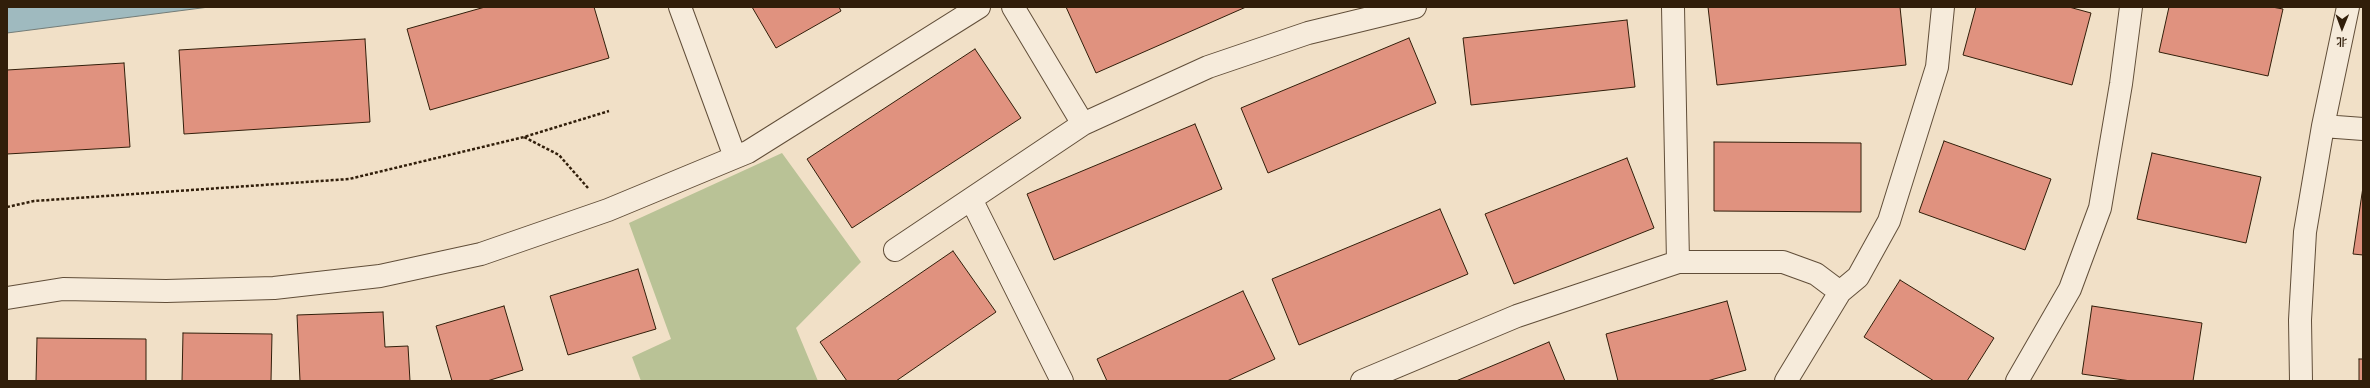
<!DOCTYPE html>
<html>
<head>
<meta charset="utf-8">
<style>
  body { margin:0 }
  #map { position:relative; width:2370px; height:388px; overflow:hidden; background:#f1e0c7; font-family:Vollkorn,"Noto Serif SC",serif }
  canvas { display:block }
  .frame { position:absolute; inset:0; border:8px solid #311e0a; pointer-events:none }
  .north { position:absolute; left:2322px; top:8px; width:40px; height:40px; -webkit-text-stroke:3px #f6ebdb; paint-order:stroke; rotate:181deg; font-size:11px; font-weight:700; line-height:16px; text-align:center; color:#311e0a }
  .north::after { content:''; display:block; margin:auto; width:14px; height:18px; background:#311e0a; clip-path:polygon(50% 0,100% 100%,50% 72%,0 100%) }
</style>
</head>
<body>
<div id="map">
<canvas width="2370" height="388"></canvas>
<div class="frame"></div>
<div class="north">北</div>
</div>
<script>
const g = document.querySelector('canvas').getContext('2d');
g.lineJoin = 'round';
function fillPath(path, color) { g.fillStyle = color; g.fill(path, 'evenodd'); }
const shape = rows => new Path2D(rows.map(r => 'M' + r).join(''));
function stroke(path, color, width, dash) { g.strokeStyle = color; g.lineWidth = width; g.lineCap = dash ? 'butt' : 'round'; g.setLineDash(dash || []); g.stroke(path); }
fillPath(shape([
  [782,153,861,262,796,328,818,381,641,381,632,357,671,339,629,223]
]), '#b9c296');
const water = shape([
  [7,7,209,7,7,33,7,7]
]);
fillPath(water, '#9fbabf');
stroke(water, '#737c77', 1);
const building = shape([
  [485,7,594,7,609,58,430,110,407,29,485,7],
  [752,7,839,7,841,11,776,48,752,7],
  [1066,7,1246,7,1096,73,1066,7],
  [1708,7,1900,7,1906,65,1717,85,1708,7],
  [1976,7,2069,7,2091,13,2072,85,1963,55,1976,7],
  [2169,7,2272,7,2283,9,2268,76,2159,52,2169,7],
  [1627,20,1635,87,1471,105,1463,38,1627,20],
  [1409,38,1436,103,1268,173,1241,108,1409,38],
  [365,39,370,122,184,134,179,50,365,39],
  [975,49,1021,118,852,228,807,159,975,49],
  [124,63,130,147,7,154,7,70,124,63],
  [1195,124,1222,189,1054,260,1027,194,1195,124],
  [1944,141,2051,179,2025,250,1919,212,1944,141],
  [1714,142,1861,143,1861,212,1714,211,1714,142],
  [2152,153,2261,177,2246,243,2137,219,2152,153],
  [1627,158,1654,228,1514,284,1485,214,1627,158],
  [2363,187,2363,255,2353,254,2363,187],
  [1440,209,1468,274,1299,345,1272,279,1440,209],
  [953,251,996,312,896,381,847,381,820,342,953,251],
  [638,269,656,329,568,355,550,296,638,269],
  [1900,280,1994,338,1967,381,1934,381,1864,337,1900,280],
  [1243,291,1275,359,1227,381,1107,381,1097,359,1243,291],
  [1727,301,1746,370,1707,381,1618,381,1606,334,1727,301],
  [504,306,523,370,487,381,452,381,436,326,504,306],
  [2092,306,2202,323,2193,381,2131,381,2082,374,2092,306],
  [383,312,385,347,408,346,410,381,300,381,297,315,383,312],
  [183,333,272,334,271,381,182,381,183,333],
  [37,338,146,339,146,381,36,381,37,338],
  [1549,342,1565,381,1456,381,1549,342],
  [2359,359,2363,359,2363,381,2359,381,2359,359]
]);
fillPath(building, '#e0927f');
stroke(building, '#311e0a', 1);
const street = shape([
  [680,7,735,157],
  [1013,7,1083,124],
  [1673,7,1678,262],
  [2323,126,2363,129],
  [971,199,1062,381],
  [895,250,1083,124,1208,67,1308,33,1415,7],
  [7,298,63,289,166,291,274,288,380,276,481,254,608,210,748,152,979,7],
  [1362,381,1517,316,1678,262,1783,262,1816,274,1840,292],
  [1786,381,1840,292,1858,277,1889,221,1937,67,1943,7],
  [2017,381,2070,289,2100,208,2121,84,2131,7],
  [2301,381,2300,320,2305,232,2323,126,2348,7]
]);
stroke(street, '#614e39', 24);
stroke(shape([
  [588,188,559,155,524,137,609,111],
  [7,207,34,201,349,179,524,137]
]), '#311e0a', 2.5, [3, 2]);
stroke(street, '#f6ebdb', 22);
</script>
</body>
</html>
